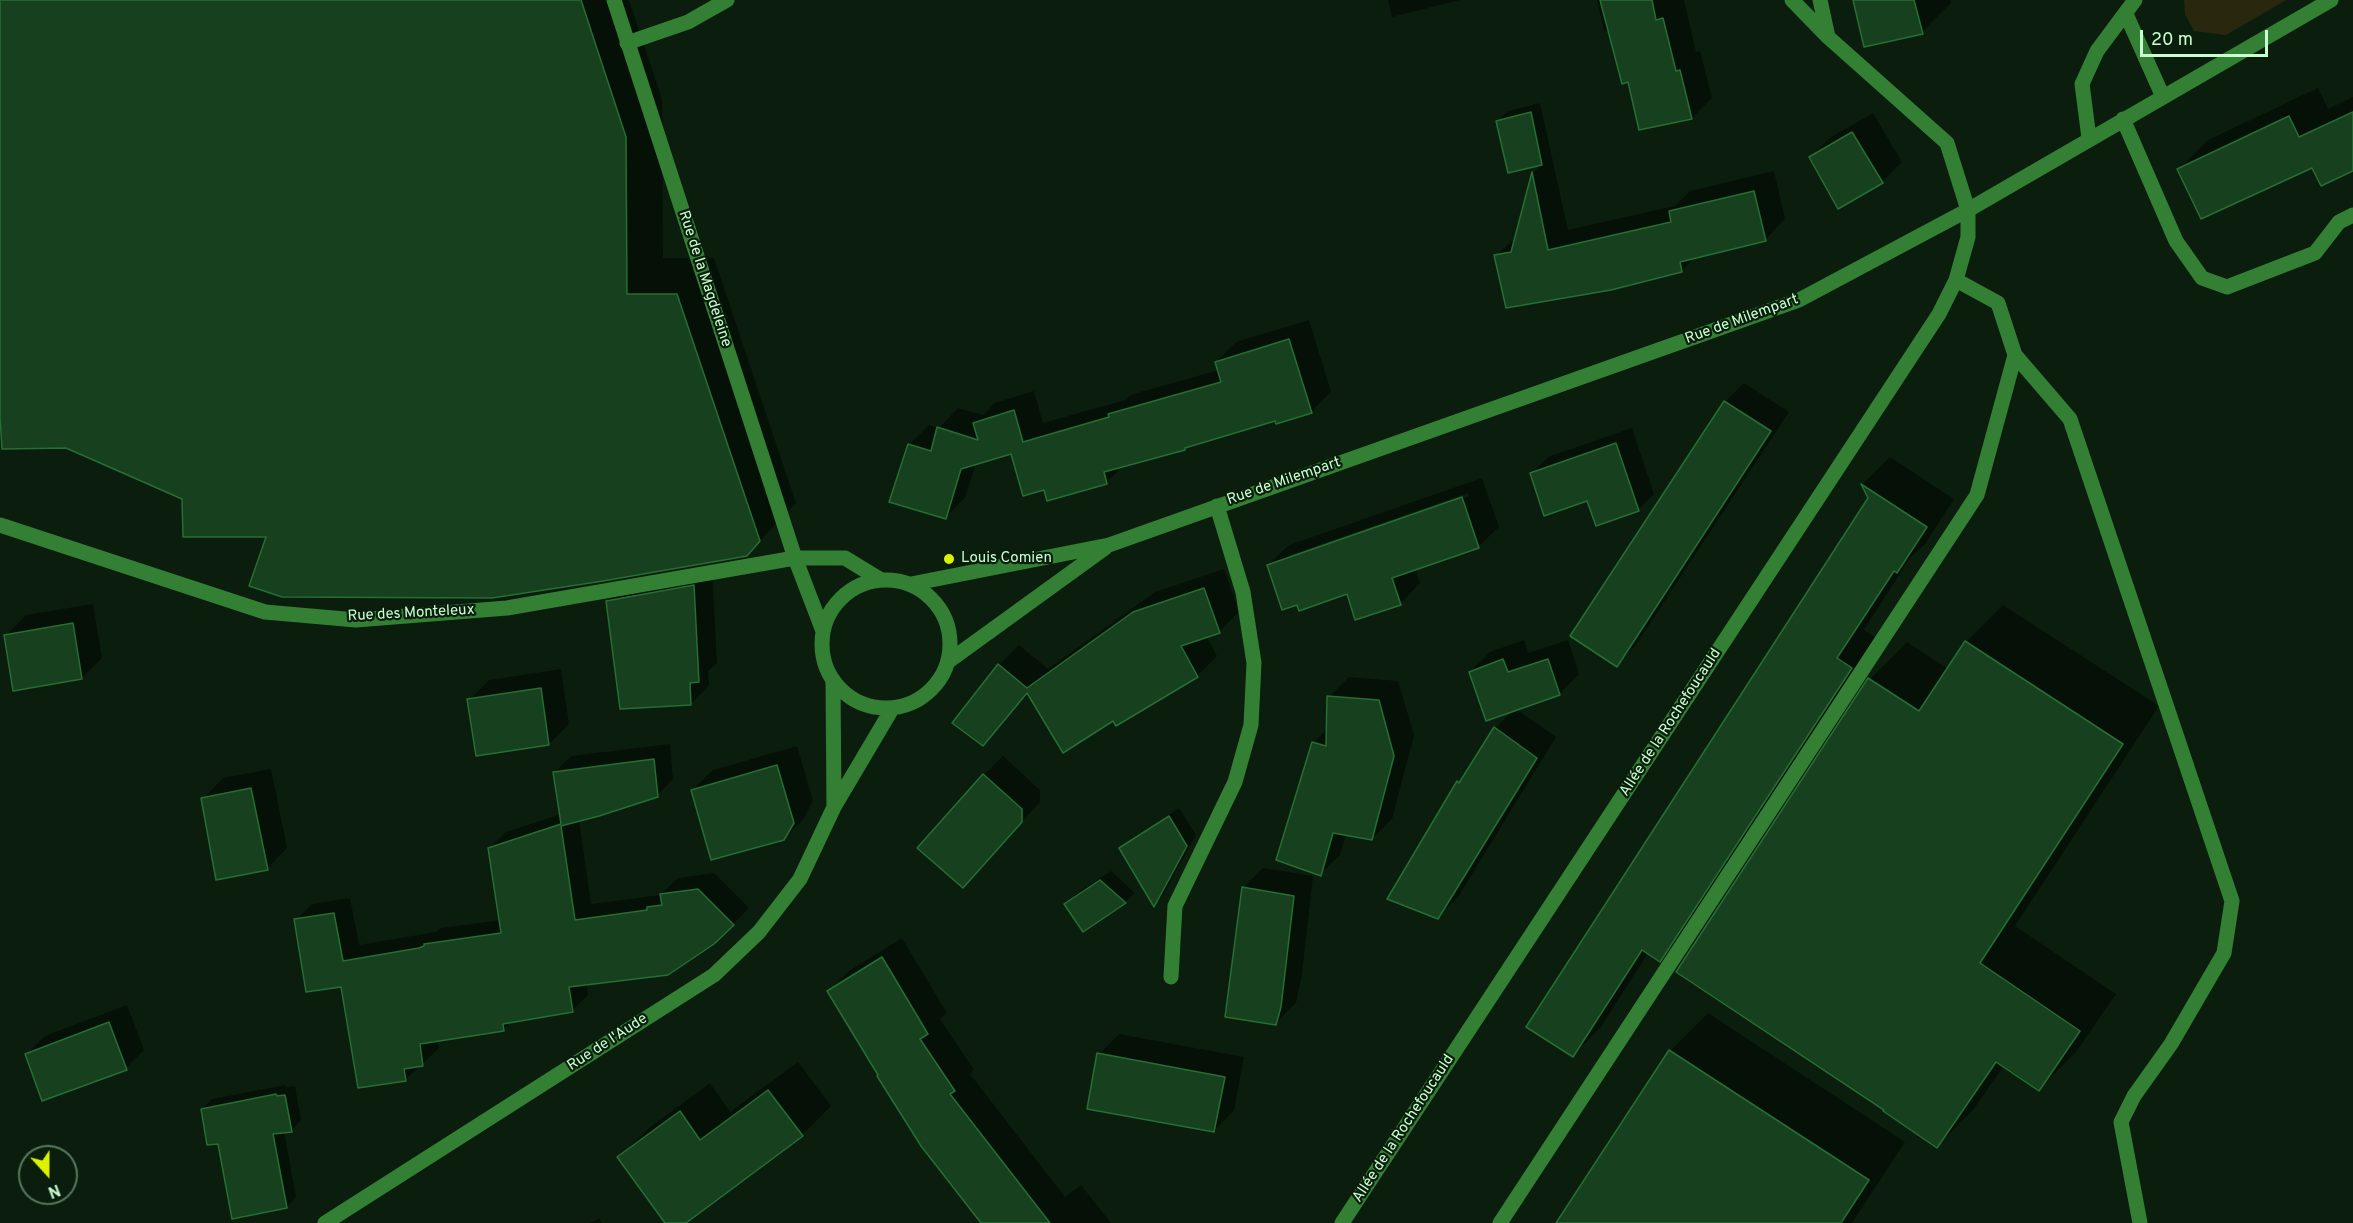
<!DOCTYPE html>
<html>
<head>
<meta charset="utf-8">
<style>
  body { margin:0 }
  #map { position:relative; width:2353px; height:1223px; overflow:hidden; background:#0b1e0e; font-family:Overpass,sans-serif }
  canvas { display:block }
  .north { position:absolute; left:18px; top:1145px; width:60px; height:60px; box-sizing:border-box; background:#0b1e0e; border:2px solid #57785b; border-radius:50%; rotate:159deg; font-size:16px; font-weight:700; line-height:24px; text-align:center; color:#c8ffce }
  .north::after { content:''; display:block; margin:auto; width:21px; height:27px; background:#dcf300; clip-path:polygon(50% 0,100% 100%,50% 72%,0 100%) }
  .scale { position:absolute; left:2140px; top:30px; width:128px; height:27px; box-sizing:border-box; border:3px solid #c8ffce; border-top:0; padding-left:8px; font-size:18px; line-height:21px; white-space:nowrap; color:#c8ffce; -webkit-text-stroke:4px #0b1e0e; paint-order:stroke }
</style>
</head>
<body>
<div id="map">
<canvas width="2353" height="1223"></canvas>
<div class="north">N</div>
<div class="scale">20 m</div>
</div>
<script>
const g = document.querySelector('canvas').getContext('2d');
g.lineJoin = 'round';
function fillPath(path, color) { g.fillStyle = color; g.fill(path, 'evenodd'); }
const shape = rows => new Path2D(rows.map(r => 'M' + r).join(''));
function stroke(path, color, width, dash) { g.strokeStyle = color; g.lineWidth = width; g.lineCap = dash ? 'butt' : 'round'; g.setLineDash(dash || []); g.stroke(path); }
function drawText(font, color, halo, rows, align = 'center') {
  g.font = font + ' Overpass,sans-serif'; g.lineWidth = 4.5; g.setLineDash([]); g.textBaseline = 'middle'; g.strokeStyle = halo; g.fillStyle = color; for (const [text, x, y, turn = 0] of rows) {
    g.save(); g.translate(x, y); g.rotate((+turn || 0) * Math.PI / 180); g.textAlign = isNaN(turn) ? turn : align; if (halo) g.strokeText(text, 0, 0); g.fillText(text, 0, 0); g.restore();
  }
}
fillPath(shape([
  [2184,0,2286,0,2226,35,2194,31,2185,14]
]), '#29280e');
fillPath(shape([
  [0,0,629,0,662,99,663,258,714,258,796,503,746,555,268,536,66,447,0,431],
  [1388,0,1460,0,1392,17],
  [1597,0,1684,0,1696,52,1700,51,1712,98,1692,118,1629,80,1609,29,1604,31],
  [1854,0,1951,0,1951,3,1922,32],
  [2318,88,2328,109,2353,97,2353,169,2313,166,2178,170,2208,140],
  [1540,103,1568,230,1675,206,1690,191,1774,171,1785,219,1765,240,1695,257,1682,271,1496,256,1517,236,1534,172,1543,163,1509,171,1498,121,1508,111],
  [1873,113,1902,162,1882,182,1811,157,1831,137],
  [1309,320,1331,392,1311,412,1275,419,1187,446,1185,449,1123,466,1106,483,1045,488,1012,452,976,463,965,498,945,518,909,445,929,425,939,428,958,408,983,415,995,403,1034,391,1043,423,1125,400,1130,395,1219,370,1216,362,1236,342],
  [1744,383,1789,412,1635,646,1616,665,1572,635,1725,402],
  [1632,428,1654,494,1638,510,1588,499,1532,473,1548,457],
  [1890,457,1954,499,1925,544,1910,558,1864,630,1879,640,1687,932,1659,960,1648,953,1601,1027,1573,1055,1869,498,1863,484],
  [1482,478,1499,527,1478,547,1415,568,1420,583,1400,604,1348,592,1268,565,1289,545],
  [1468,493,1469,496,1290,558,1290,555],
  [712,568,717,663,708,671,709,685,691,704,607,601,625,583],
  [1224,569,1239,612,1219,632,1206,636,1217,656,1197,676,1114,719,1029,693,982,744,999,665,1019,645,1048,669,1155,592],
  [93,604,102,658,82,678,6,635,26,615],
  [2003,605,2159,706,2015,926,2116,994,2076,1052,2039,1089,2004,1065,1974,1109,1937,1146,1678,971,1870,679,1907,642,1948,669,1966,642],
  [1524,640,1528,653,1568,640,1579,674,1559,694,1516,709,1556,737,1458,897,1438,917,1458,782,1468,772,1495,728,1514,710,1470,672,1490,652],
  [561,669,569,724,549,744,469,700,489,680],
  [1349,677,1398,681,1414,735,1392,819,1372,839,1346,834,1340,855,1320,874,1313,743,1328,729,1329,697],
  [670,744,673,779,657,796,579,820,591,904,660,895,678,878,714,873,749,908,733,924,587,984,588,995,572,1011,512,1021,503,1030,437,1040,439,1048,405,1080,296,920,312,904,350,898,359,945,436,932,441,928,501,920,490,848,506,832,561,814,555,772,571,756],
  [797,746,813,801,804,818,784,839,692,790,713,770],
  [1003,756,1040,790,1040,802,963,886,984,775],
  [271,769,287,848,267,869,203,799,223,778],
  [1179,808,1196,835,1163,895,1154,905,1121,849,1131,839],
  [1263,868,1313,876,1302,974,1296,1003,1276,1023,1243,888],
  [1111,871,1135,893,1125,902,1083,929,1066,904,1076,894],
  [902,938,947,1013,940,1019,974,1070,970,1074,1065,1197,1081,1185,1111,1223,1009,1223,829,991,849,971],
  [127,1005,144,1050,126,1068,27,1054,45,1036],
  [1708,1013,1905,1142,1852,1223,1557,1223,1670,1051],
  [1119,1034,1244,1057,1234,1110,1214,1131,1099,1054],
  [798,1062,831,1106,802,1135,683,1223,667,1223,619,1157,649,1128,710,1083,730,1112],
  [286,1085,286,1087,295,1086,301,1120,292,1130,284,1131,296,1197,287,1207,202,1109,212,1099],
  [599,1218,602,1223,590,1223]
]), '#0007');
const building = shape([
  [0,0,581,0,626,137,627,294,677,294,760,541,747,556,603,581,492,598,282,597,249,586,266,537,183,537,182,499,66,448,2,449,0,417,0,0],
  [1600,0,1652,0,1656,20,1663,18,1676,71,1680,70,1692,119,1639,130,1628,82,1622,84,1600,0],
  [1853,0,1914,0,1923,34,1864,47,1853,0],
  [1531,112,1542,165,1508,173,1496,121,1531,112],
  [2353,112,2353,171,2321,186,2312,168,2201,219,2177,169,2289,116,2299,137,2353,112],
  [1852,132,1883,183,1838,209,1809,157,1852,132],
  [1532,172,1548,250,1671,222,1669,211,1754,191,1766,241,1680,262,1682,272,1611,290,1506,308,1494,255,1511,252,1532,172],
  [1289,339,1312,413,1276,424,1275,421,1185,448,1185,450,1104,472,1107,484,1047,501,1044,490,1023,496,1011,454,961,469,946,519,889,502,908,444,931,451,937,427,978,440,973,423,1014,410,1023,442,1109,417,1108,414,1221,382,1215,362,1289,339],
  [1724,401,1771,431,1617,667,1570,636,1724,401],
  [1616,443,1639,511,1596,526,1587,501,1544,516,1530,473,1616,443],
  [1861,484,1927,527,1897,573,1894,571,1837,658,1852,668,1660,962,1642,950,1573,1057,1526,1027,1868,498,1861,484],
  [1462,497,1479,548,1392,578,1401,605,1355,620,1347,594,1299,611,1297,605,1282,610,1267,565,1462,497],
  [694,585,699,682,690,683,691,705,620,709,606,601,694,585],
  [1204,588,1220,633,1181,646,1198,677,1116,726,1113,721,1063,753,1027,693,983,746,952,723,998,664,1027,688,1133,612,1204,588],
  [73,623,82,679,13,691,4,635,73,623],
  [1965,641,2123,744,1980,963,2080,1031,2039,1091,1996,1062,1937,1148,1883,1111,1884,1110,1676,972,1868,678,1919,711,1965,641],
  [1503,659,1508,672,1548,659,1560,695,1486,721,1469,672,1503,659],
  [541,688,549,745,476,756,467,699,541,688],
  [1327,696,1379,700,1394,756,1372,840,1333,833,1321,876,1276,860,1312,742,1326,746,1327,696],
  [1494,727,1537,758,1438,919,1387,899,1457,781,1459,783,1494,727],
  [654,759,658,797,599,816,561,826,575,920,647,910,647,907,662,905,660,894,698,889,734,925,714,944,668,975,569,987,573,1012,503,1024,504,1031,420,1044,423,1066,404,1069,406,1081,358,1088,341,987,306,992,294,919,334,913,343,961,419,948,424,946,424,944,501,933,488,848,561,824,553,772,654,759],
  [777,765,794,823,784,840,711,860,691,790,777,765],
  [983,774,1022,809,1022,822,963,888,917,848,983,774],
  [251,788,268,870,216,880,201,798,251,788],
  [1169,816,1187,846,1154,907,1119,848,1169,816],
  [1100,880,1126,903,1083,932,1064,904,1100,880],
  [1242,887,1294,896,1281,1007,1276,1025,1225,1017,1242,887],
  [882,957,928,1034,920,1039,955,1091,950,1094,1050,1223,981,1223,921,1146,877,1076,878,1075,827,991,882,957],
  [109,1022,127,1070,42,1101,25,1054,109,1022],
  [1669,1050,1869,1180,1841,1223,1556,1223,1669,1050],
  [1097,1053,1225,1077,1214,1132,1087,1109,1097,1053],
  [768,1090,803,1136,686,1223,665,1223,617,1157,680,1111,700,1140,768,1090],
  [276,1094,277,1096,285,1095,292,1132,273,1134,287,1208,232,1219,218,1144,207,1145,201,1109,276,1094]
]);
fillPath(building, '#16401e');
stroke(building, '#266e34', 1.5);
stroke(shape([
  [614,0,795,558,823,631],
  [1820,0,1828,37],
  [2126,14,2163,97],
  [627,43,688,22,727,0],
  [2123,119,2176,241,2202,278,2227,287,2315,253,2339,222,2353,215],
  [2089,138,2082,84,2097,51,2135,0],
  [2015,355,2070,419,2232,901,2224,953,2171,1044,2134,1096,2121,1122,2140,1223],
  [0,525,265,612,356,620,507,608,795,558,845,558,881,580],
  '822 644a64 64 0 1 1 128 0a64 64 0 1 1-128 0Z',
  [911,584,1109,545,1799,300,1968,210,2331,0],
  [949,661,1105,548],
  [833,681,834,807],
  [1171,977,1175,906,1235,782,1251,725,1254,663,1243,592,1217,506],
  [325,1223,714,975,759,932,800,879,834,807,892,709],
  [1342,1223,1939,314,1956,280,1968,237,1968,210,1947,143,1828,37,1792,0],
  [1500,1223,1977,495,2015,355,1998,303,1956,280]
]), '#338035', 15);
for (const [x, y, r, color] of [
  [949,559,6,"#dcf300"]
]) { const dot = new Path2D(); dot.arc(x, y, r, 0, 2 * Math.PI); g.fillStyle = color; g.fill(dot); stroke(dot, '#0b1e0e', 2); }
drawText('15px', '#c8ffce', '#0b1e0e', [
  ["Rue de la Magdeleine",704,279,72],
  ["Rue de Milempart",1742,320,-20],
  ["Rue de Milempart",1284,482,-19],
  ["Rue des Monteleux",411,614,-3],
  ["Allée de la Rochefoucauld",1671,723,-57],
  ["Rue de l'Aude",608,1043,-33],
  ["Allée de la Rochefoucauld",1404,1129,-57]
]);
drawText('15px', '#c8ffce', '#0b1e0e', [
  ["Louis Comien",961,559]
], 'left');
</script>
</body>
</html>
